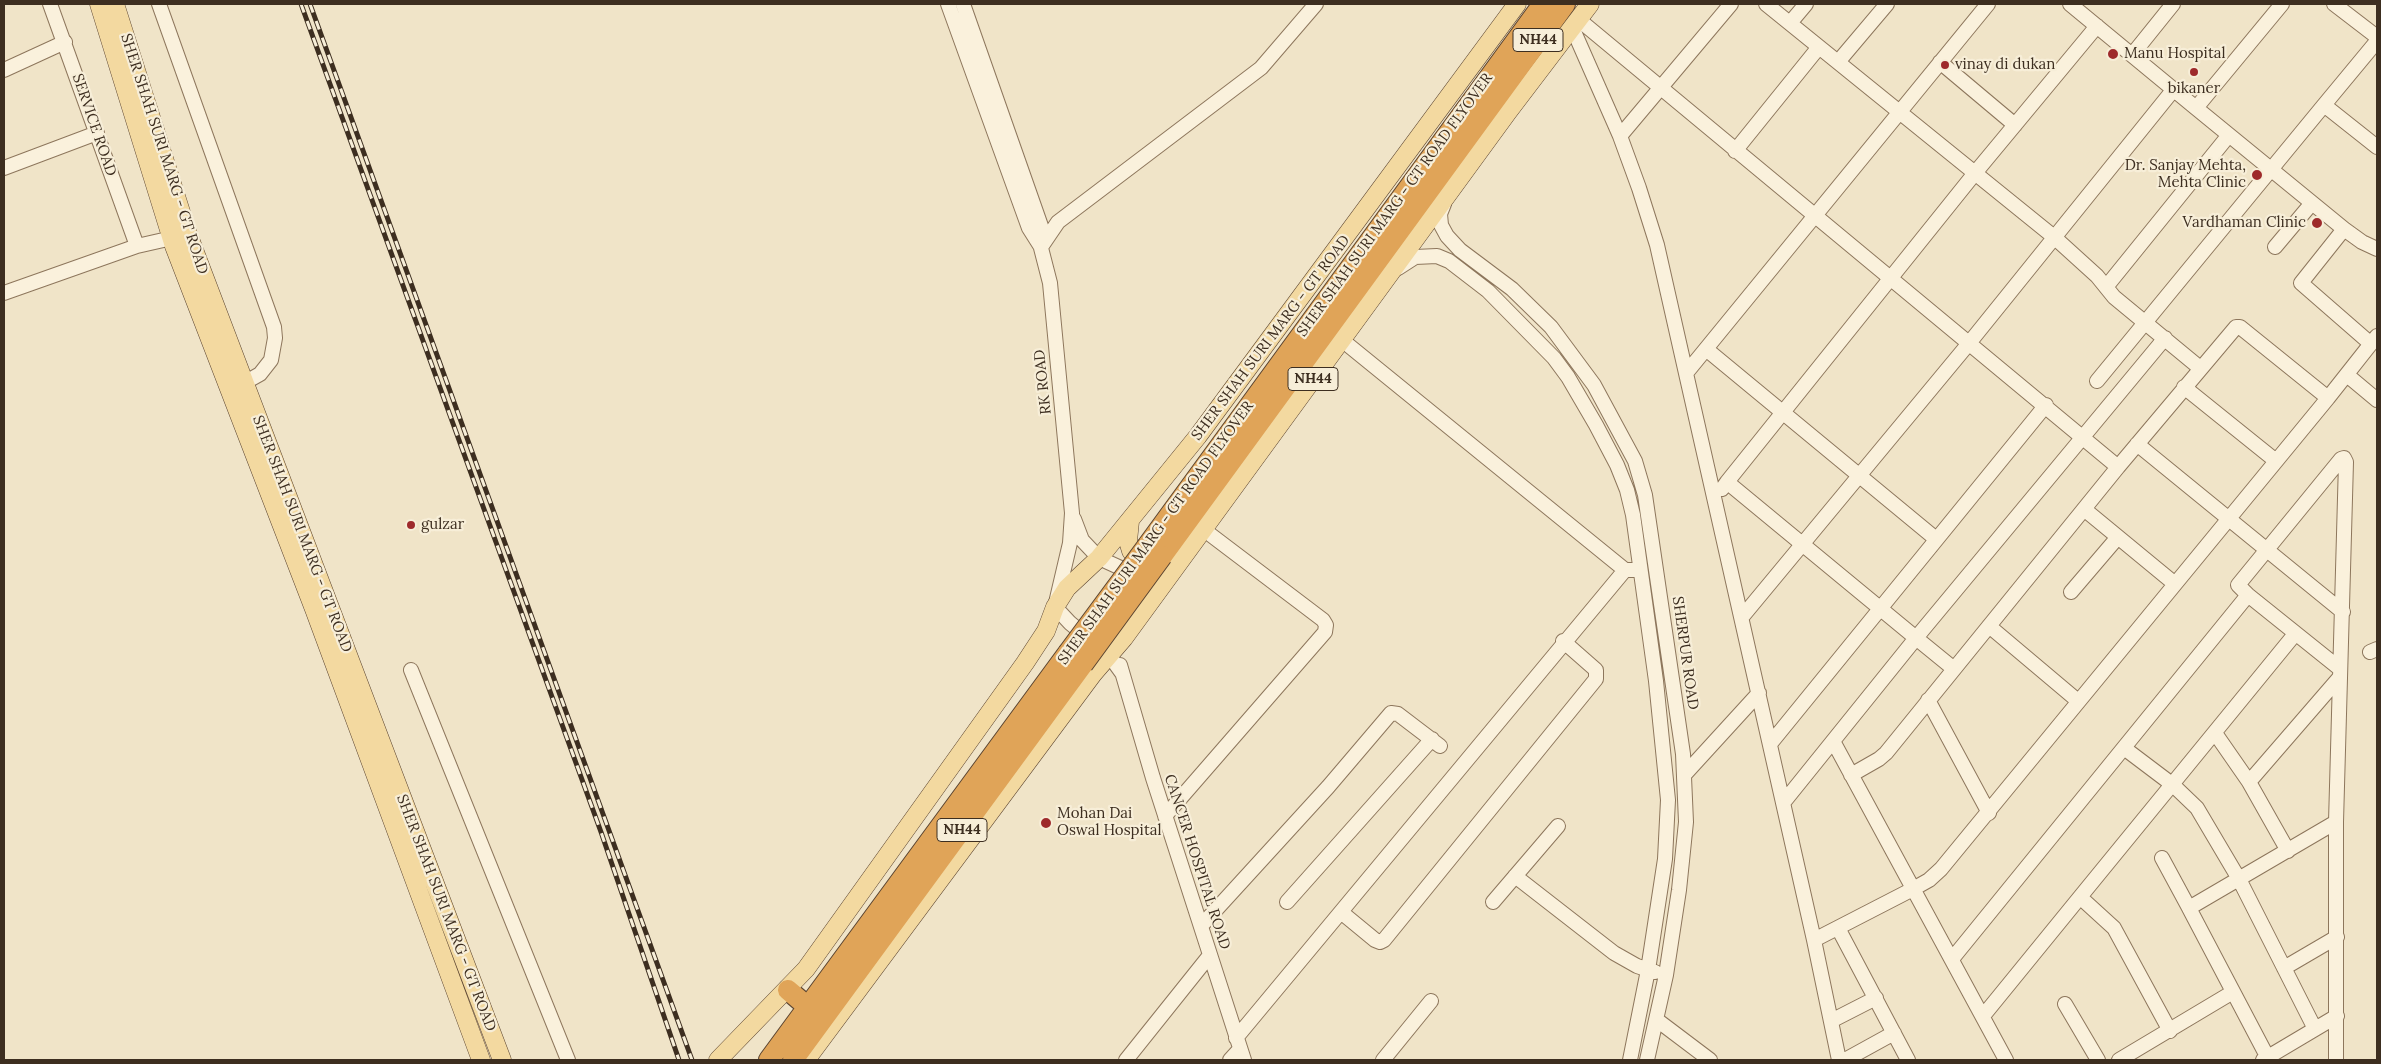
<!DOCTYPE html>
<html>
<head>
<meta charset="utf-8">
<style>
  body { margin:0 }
  #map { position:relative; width:2381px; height:1064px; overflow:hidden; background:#f0e4c8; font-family:Lora,serif }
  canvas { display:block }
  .frame { position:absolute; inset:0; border:5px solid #3d2e20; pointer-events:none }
</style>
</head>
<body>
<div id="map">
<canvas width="2381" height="1064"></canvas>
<div class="frame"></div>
</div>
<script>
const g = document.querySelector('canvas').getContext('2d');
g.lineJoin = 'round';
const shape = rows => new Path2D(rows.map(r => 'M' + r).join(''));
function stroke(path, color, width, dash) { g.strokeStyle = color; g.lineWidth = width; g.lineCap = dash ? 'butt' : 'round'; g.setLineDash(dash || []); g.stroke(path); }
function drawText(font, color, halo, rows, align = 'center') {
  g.font = font + ' Lora,serif'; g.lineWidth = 4.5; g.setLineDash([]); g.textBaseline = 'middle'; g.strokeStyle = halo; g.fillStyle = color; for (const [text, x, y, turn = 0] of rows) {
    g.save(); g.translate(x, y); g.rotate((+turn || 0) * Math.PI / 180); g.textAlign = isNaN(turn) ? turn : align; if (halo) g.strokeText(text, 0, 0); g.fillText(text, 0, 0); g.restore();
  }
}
const minor = shape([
  [50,4,137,246],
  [159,4,274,327,275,338,271,360,260,374,244,383],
  [948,4,1029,228,1041,247],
  [963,4,1041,226,1041,248,1050,283,1072,513,1070,543,1055,607,1070,623,1109,655,1122,673],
  [1766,4,2054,237,2097,276,2114,297,2200,368],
  [2070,4,2196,108,2282,4],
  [2334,4,2377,37],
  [1578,19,2118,467,2236,327,2240,327,2328,398,2377,336],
  [1790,23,1806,4],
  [1572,27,1620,136,1639,188,1657,245,1814,940,1839,1060],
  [2132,55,2173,4],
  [1838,62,1887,4],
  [1940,62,2015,125],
  [4,70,65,42],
  [2324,105,2377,41],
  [2196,108,2344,229,2362,242,2377,249],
  [1620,136,1731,4],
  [1735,151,1819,47],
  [4,168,97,133],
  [1444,204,1440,214,1441,225,1447,236,1460,250,1512,289,1551,327,1594,385,1635,461,1645,495,1683,754,1686,822,1679,890,1666,975,1647,1060],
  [2344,229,2301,283,2371,344],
  [1041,247,1058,222,1261,68,1316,4],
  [2275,247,2312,203],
  [1398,268,1415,257,1437,256,1449,261,1488,291,1554,358,1568,377,1596,425,1617,465,1627,490,1633,515,1656,681,1668,800,1665,859,1648,970,1630,1060],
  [2106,287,2229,135],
  [4,293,137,246,181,236],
  [1342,340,1625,570,1634,570],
  [1706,349,1936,539],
  [1687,372,1988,4],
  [2347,375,2377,400],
  [2097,381,2324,105,2377,147],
  [2184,387,2276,461],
  [2137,444,2343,612],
  [1727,482,1975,173,2097,26],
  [1722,489,1727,482,1916,638,1783,803],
  [2084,509,2175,584],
  [1074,519,1082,540,1099,558,1136,575],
  [2071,592,2118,537],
  [1742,617,1970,342,2174,89],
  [1989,626,2078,701],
  [2370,652,2377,649],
  [1120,665,1153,778,1244,1060],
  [1954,669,1916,638,2165,338],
  [411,670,568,1060],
  [1928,700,1989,813],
  [2215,733,2249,782],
  [1833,741,2006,1060],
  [1770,744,2046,405],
  [2124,748,2173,785,2197,808,2239,879,2315,1029],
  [1685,774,1759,693],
  [1851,775,1879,759,1886,753,2118,467],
  [1165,816,1325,632,1326,625,1323,620,1203,529],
  [2288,851,2249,782,2339,678],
  [2162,858,2189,908],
  [1515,876,1614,953,1637,966,1655,972],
  [2080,897,2295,634],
  [1287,902,1432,739],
  [1493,902,1558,826],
  [1341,912,1375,940,1380,942,1384,940,1596,679,1596,670,1563,641],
  [1201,926,1328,787,1391,713,1398,714,1440,746],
  [1838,928,1908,1060],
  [1814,940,1913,889,1929,880,1941,869,2328,398],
  [1952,959,2248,595],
  [2284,968,2337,937],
  [2065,1004,2098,1060],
  [1983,1016,2080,897,2114,928,2170,1031],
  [1657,1020,1710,1060],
  [1831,1021,1876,998],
  [1236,1038,1625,570],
  [1126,1060,1210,955],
  [1230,1060,1240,1049],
  [1383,1060,1431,1001],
  [1845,1060,1894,1033],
  [2119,1060,2233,992],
  [2263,1060,2337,1016],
  [2269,1060,2189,908,2336,822],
  [2336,1060,2336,822,2346,462,2344,458,2341,459,2238,585,2248,595,2339,668]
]);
const major = shape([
  [99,4,174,246,314,609,481,1060],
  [115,4,188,234,502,1060],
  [1130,521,1128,541,1131,551,1137,559,1147,566],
  [718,1060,806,969,1025,663,1046,631,1055,607,1067,588,1099,558,1198,436,1517,4],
  [806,1060,1093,674,1124,638,1508,112,1590,4]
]);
const highway = shape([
  [1148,545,1543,4],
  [1162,556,1565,4],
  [788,990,808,1007],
  [769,1060,1068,653],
  [793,1060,1083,664]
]);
stroke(minor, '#8d765c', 16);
stroke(major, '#5b4430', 19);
stroke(highway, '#5b4430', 22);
stroke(minor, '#faf1dc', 14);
stroke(major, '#f3d9a0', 18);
stroke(highway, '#e0a458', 20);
const rail = shape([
  [301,4,601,832,679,1060],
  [310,4,692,1060]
]);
stroke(rail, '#3d2e20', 5);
stroke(rail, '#f7eed8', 3, [9]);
const highwayBridge = shape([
  [1068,653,1148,545],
  [1083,664,1162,556]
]);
stroke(highwayBridge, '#5b4430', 22, []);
stroke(highwayBridge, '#e0a458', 20);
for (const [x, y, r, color] of [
  [2113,54,6,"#9e2a2b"],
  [1945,65,5,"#9e2a2b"],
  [2194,72,5,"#9e2a2b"],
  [2257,175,6,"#9e2a2b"],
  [2317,223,6,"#9e2a2b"],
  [411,525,5,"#9e2a2b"],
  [1046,823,6,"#9e2a2b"]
]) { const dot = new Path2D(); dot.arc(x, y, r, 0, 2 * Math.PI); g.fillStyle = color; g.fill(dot); stroke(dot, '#f7eed8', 2); }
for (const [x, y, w] of [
  [1538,40,50],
  [1313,379,50],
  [962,830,50]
]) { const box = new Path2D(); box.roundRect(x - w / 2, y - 11.5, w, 23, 4); g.fillStyle = '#f7eed8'; g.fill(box); stroke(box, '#3d2e20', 1); }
drawText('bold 14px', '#3d2e20', null, [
  ["NH44",1538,40],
  ["NH44",1313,379],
  ["NH44",962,830]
]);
drawText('15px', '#3d2e20', '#f7eed8', [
  ["Manu Hospital",2124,54],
  ["vinay di dukan",1955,65],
  ["bikaner",2194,89,"center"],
  ["Dr. Sanjay Mehta,",2246,166,"right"],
  ["Mehta Clinic",2246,183,"right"],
  ["Vardhaman Clinic",2306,223,"right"],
  ["gulzar",421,525],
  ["Mohan Dai",1057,814],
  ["Oswal Hospital",1057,831]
], 'left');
drawText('15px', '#3d2e20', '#f7eed8', [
  ["SERVICE ROAD",94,125,71],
  ["SHER SHAH SURI MARG - GT ROAD",164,154,72],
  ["SHER SHAH SURI MARG - GT ROAD FLYOVER",1395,205,-54],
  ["SHER SHAH SURI MARG - GT ROAD",1271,338,-53],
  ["RK ROAD",1043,382,-96],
  ["SHER SHAH SURI MARG - GT ROAD FLYOVER",1156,533,-54],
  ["SHER SHAH SURI MARG - GT ROAD",302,534,69],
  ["SHERPUR ROAD",1685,653,82],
  ["CANCER HOSPITAL ROAD",1197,862,72],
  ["SHER SHAH SURI MARG - GT ROAD",446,913,69]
]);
</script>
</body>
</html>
